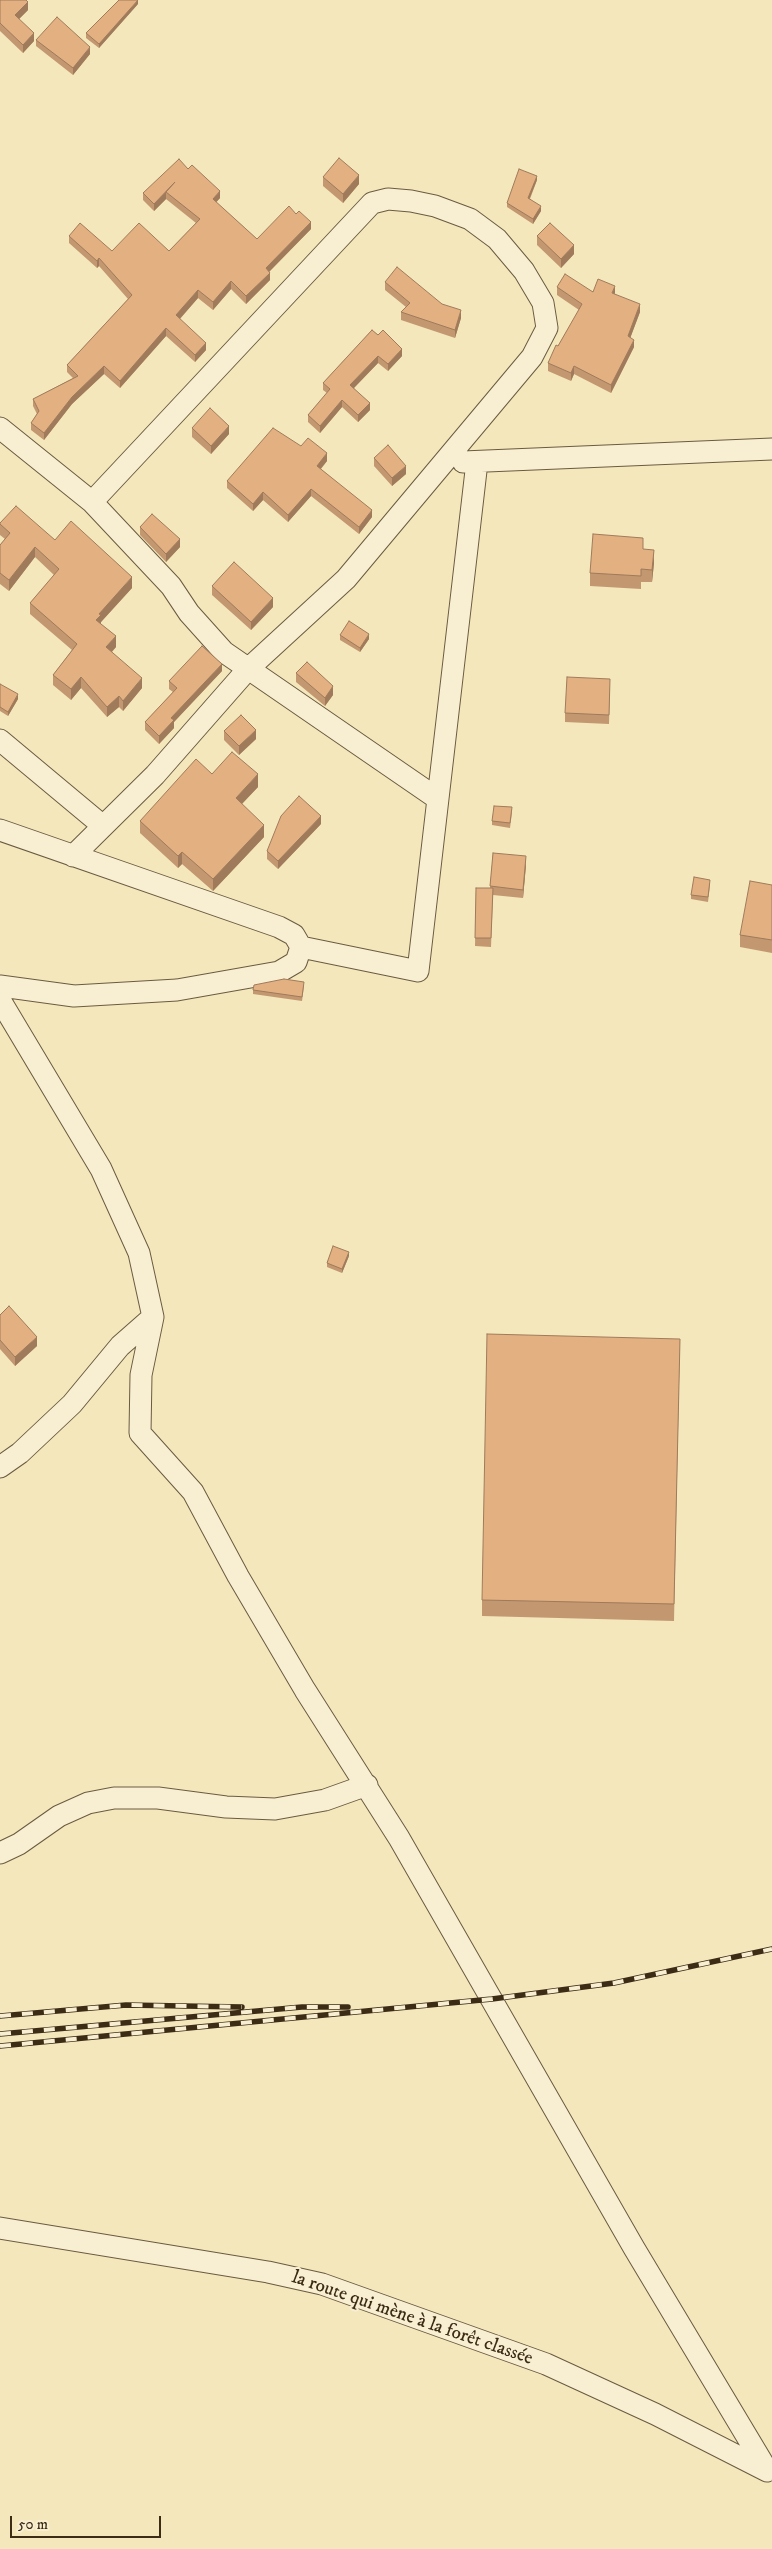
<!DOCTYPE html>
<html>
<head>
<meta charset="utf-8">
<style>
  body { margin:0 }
  #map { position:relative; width:772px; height:2549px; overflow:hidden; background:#f4e7bc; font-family:"IM FELL DW Pica",serif }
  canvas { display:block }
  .scale { position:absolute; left:10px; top:2516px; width:151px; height:22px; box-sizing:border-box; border:2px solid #3c2c16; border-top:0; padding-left:6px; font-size:15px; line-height:18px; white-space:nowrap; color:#3c2c16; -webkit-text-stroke:4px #f8efd3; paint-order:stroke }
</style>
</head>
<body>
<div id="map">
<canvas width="772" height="2549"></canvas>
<div class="scale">50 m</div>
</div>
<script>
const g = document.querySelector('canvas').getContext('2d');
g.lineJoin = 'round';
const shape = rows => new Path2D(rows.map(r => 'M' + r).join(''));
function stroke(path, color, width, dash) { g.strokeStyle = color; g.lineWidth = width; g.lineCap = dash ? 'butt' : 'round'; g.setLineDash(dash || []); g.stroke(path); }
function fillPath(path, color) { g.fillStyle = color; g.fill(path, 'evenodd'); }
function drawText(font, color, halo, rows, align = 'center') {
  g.font = font + ' "IM FELL DW Pica",serif'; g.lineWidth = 4; g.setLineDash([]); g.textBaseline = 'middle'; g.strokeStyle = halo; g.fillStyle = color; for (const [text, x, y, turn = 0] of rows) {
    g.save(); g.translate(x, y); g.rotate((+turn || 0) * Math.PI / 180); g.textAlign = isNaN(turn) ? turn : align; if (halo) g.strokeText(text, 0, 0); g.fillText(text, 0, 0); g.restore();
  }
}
const minor = shape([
  [0,428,92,502,171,586,189,613,224,652,438,799],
  [463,462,772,449],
  [0,740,103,826],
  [0,830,279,927,294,935,301,947,418,971,477,462],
  [73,856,155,775,248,669,346,579,532,357,547,328,543,303,524,271,497,239,470,219,435,206,411,201,388,199,372,203,92,502],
  [0,986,74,996,177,990,279,972,296,962,301,947],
  [0,1000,101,1169,139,1253,153,1317,141,1375,140,1433,193,1492,238,1576,305,1690,399,1838,634,2248,767,2470],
  [0,1467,20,1453,72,1404,120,1346,153,1317],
  [0,1853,19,1844,59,1816,88,1803,114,1798,158,1798,226,1807,275,1809,325,1800,367,1785],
  [0,2228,268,2272,322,2284,546,2364,655,2414,767,2471]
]);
stroke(minor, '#6a5b40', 23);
stroke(minor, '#f8efd3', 21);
const rail = shape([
  [0,2016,126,2005,242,2007],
  [0,2034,302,2007,348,2007],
  [0,2046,492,1999,614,1983,772,1949]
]);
stroke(rail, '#3c2c16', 5.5);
stroke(rail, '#f8efd3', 4, [11]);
fillPath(shape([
  [0,0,28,10,19,19,34,41,23,53,0,31],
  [138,4,99,48,86,38,86,33],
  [36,40,90,54,73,75,36,46],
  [188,169,220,198,216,202,257,239,311,229,269,272,270,280,246,304,231,289,213,310,198,298,180,319,206,350,195,362,166,336,120,388,104,374,72,404,44,440,31,430,31,423,37,414,33,406,33,399,73,378,67,372,67,365,128,299,99,266,97,268,69,243,69,236,112,251,169,251,196,223,166,199,154,211,143,200,143,193],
  [323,177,359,184,343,203,323,186],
  [537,180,530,199,541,211,533,224,507,207,507,203],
  [537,236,574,254,561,268,537,245],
  [385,282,461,318,455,338,401,320,401,312,406,307,385,290],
  [557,287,615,294,640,312,630,338,634,347,611,393,574,374,571,381,548,371,548,363,579,310,557,295],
  [372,330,402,356,388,371,378,363,354,388,370,410,358,422,342,407,320,433,308,422,308,415,327,393,323,390,323,383],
  [192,428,229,434,211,454,192,437],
  [301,446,327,461,321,469,372,517,359,534,311,496,288,522,263,500,253,511,227,488,227,481],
  [374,458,406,474,392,486,374,466],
  [0,523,55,540,132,588,101,622,101,624,116,647,112,652,142,688,123,711,119,707,107,717,81,688,71,700,53,685,53,675,72,650,30,614,30,603,54,575,35,557,9,591,0,584,0,545,5,539,0,535],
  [140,527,180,547,166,562,140,535],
  [643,549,654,563,652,582,641,582,641,589,590,586,590,573],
  [212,586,273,607,251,630,212,595],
  [340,635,369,639,360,652,340,640],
  [222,671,174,722,174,728,159,744,145,730,145,722,173,692,169,689,169,681],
  [296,673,333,695,325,706,296,682],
  [0,684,18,699,8,716,0,711],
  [610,687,609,724,565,722,565,713],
  [224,731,256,739,239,755,224,740],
  [212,774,258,787,242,804,264,837,213,891,182,864,178,868,140,833,140,821],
  [512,812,510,828,492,825,492,821],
  [321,824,278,869,267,859,267,851],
  [493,853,526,865,523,898,493,895,491,947,475,946,476,888,490,888],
  [710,885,708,902,691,899,691,895],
  [772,885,772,953,740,947,740,935],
  [304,986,302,1001,253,994,253,990],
  [349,1256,342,1273,327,1267,327,1263],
  [0,1315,37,1346,15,1366,0,1349],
  [680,1339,674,1621,482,1616,482,1600]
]), '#c39770');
fillPath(shape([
  [138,0,138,4,99,48,99,44],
  [28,2,28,10,15,23,15,15],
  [34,33,34,41,23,53,23,45],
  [90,47,90,54,73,75,73,68],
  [359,175,359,184,343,203,343,194],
  [537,176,537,180,528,202,528,198],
  [175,182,166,192,166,199,154,211,154,204],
  [220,191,220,198,213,206,213,199],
  [541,206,541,211,533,224,533,219],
  [311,222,311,229,266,275,266,268],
  [574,245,574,254,561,268,561,259],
  [99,258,99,266,97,268,97,261],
  [270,273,270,280,246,304,246,296],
  [231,281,231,289,213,310,213,302],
  [615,286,615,294,612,293],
  [198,290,198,298,176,323,176,315],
  [640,304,640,312,628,344,628,336],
  [461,310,461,318,455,338,455,330],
  [166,328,166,336,120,388,120,381],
  [634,340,634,347,611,393,611,385],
  [206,343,206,350,195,362,195,355],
  [402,349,402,356,388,371,388,364],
  [378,356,378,363,350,392,350,385],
  [104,366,104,374,72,404,44,440,44,433,72,397],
  [574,366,574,374,571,381,571,373],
  [342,400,342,407,320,433,320,426],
  [370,403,370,410,358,422,358,415],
  [229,426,229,434,211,454,211,446],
  [327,453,327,461,317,473,317,466],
  [406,466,406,474,392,486,392,478],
  [311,489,311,496,288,522,288,515],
  [263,492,263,500,253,511,253,504],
  [372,510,372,517,359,534,359,527],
  [180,539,180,547,166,562,166,554],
  [35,547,35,557,9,591,9,580],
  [654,550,654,563,652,582,652,570],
  [132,577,132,588,101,622,101,626,96,620,99,614],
  [273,598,273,607,251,630,251,622],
  [369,634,369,639,360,652,360,648],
  [116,636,116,647,106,658,106,647],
  [222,664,222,671,174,722,174,728,159,744,159,736,171,718],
  [81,677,81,688,71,700,71,689],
  [142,678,142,688,123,711,123,701],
  [333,686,333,695,325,706,325,698],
  [18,694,18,699,8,716,8,712],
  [119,696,119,707,107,717,107,707],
  [256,730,256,739,239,755,239,746],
  [258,774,258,787,236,810,236,798],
  [321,816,321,824,278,869,278,861],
  [264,825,264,837,213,891,213,879],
  [182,852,182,864,178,868,178,856],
  [526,856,526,865,523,898,523,890],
  [349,1252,349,1256,342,1273,342,1269],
  [37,1337,37,1346,15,1366,15,1357]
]), '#9f7b5b');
const building = shape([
  [0,0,26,0,28,2,15,15,34,33,23,45,0,23,0,0],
  [119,0,138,0,99,44,86,33,119,0],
  [57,17,90,47,73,68,36,40,57,17],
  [339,158,359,175,343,194,323,177,339,158],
  [179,159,188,169,192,165,220,191,213,199,257,239,289,206,296,214,299,211,311,222,266,268,270,273,246,296,231,281,213,302,198,290,176,315,206,343,195,355,166,328,120,381,104,366,72,397,44,433,31,423,39,411,33,399,78,376,67,365,132,295,99,258,97,261,69,236,80,223,112,251,139,223,169,251,200,219,166,192,175,182,154,204,143,193,179,159],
  [519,169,537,176,528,198,541,206,533,219,507,203,519,169],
  [550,223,574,245,561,259,537,236,550,223],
  [397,267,442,304,461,310,455,330,401,312,410,303,385,282,397,267],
  [565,274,593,292,598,279,615,286,612,293,640,304,628,336,634,340,611,385,574,366,571,373,548,363,556,345,558,346,582,304,557,287,565,274],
  [372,330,378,335,383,330,402,349,388,364,378,356,350,385,370,403,358,415,342,400,320,426,308,415,330,389,323,383,372,330],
  [210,408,229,426,211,446,192,428,210,408],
  [273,428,301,446,308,438,327,453,317,466,372,510,359,527,311,489,288,515,263,492,253,504,227,481,273,428],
  [388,445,406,466,392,478,374,458,388,445],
  [16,506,55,540,71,521,132,577,99,614,101,615,96,620,116,636,106,647,142,678,123,701,119,696,107,707,81,677,71,689,53,675,77,644,30,603,59,569,35,547,9,580,0,573,0,545,10,533,0,524,0,523,16,506],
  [152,514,180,539,166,554,140,527,152,514],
  [593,534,643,538,643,549,654,550,652,570,641,569,641,576,590,573,593,534],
  [234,562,273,598,251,622,212,586,234,562],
  [349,621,369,634,360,648,340,635,349,621],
  [202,646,222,664,171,718,174,720,159,736,145,722,177,688,169,681,202,646],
  [307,662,333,686,325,698,296,673,307,662],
  [567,677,610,679,609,715,565,713,567,677],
  [0,684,18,694,8,712,0,707,0,684],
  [241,715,256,730,239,746,224,731,241,715],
  [232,752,258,774,236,798,264,825,213,879,182,852,178,856,140,821,196,759,212,774,232,752],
  [299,796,321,816,278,861,267,851,281,816,299,796],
  [494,806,512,807,510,823,492,821,494,806],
  [493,853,526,856,523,890,490,886,493,853],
  [694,877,710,880,708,897,691,895,694,877],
  [750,881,772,885,772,940,740,935,750,881],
  [476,888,493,888,491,938,475,938,476,888],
  [284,979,304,982,302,997,253,990,254,985,284,979],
  [333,1246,349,1252,342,1269,327,1263,333,1246],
  [9,1306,37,1337,15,1357,0,1340,0,1315,9,1306],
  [487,1334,680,1339,674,1604,482,1600,487,1334]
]);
fillPath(building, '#e3b082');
stroke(building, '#9f7b5b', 1);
drawText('19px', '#3c2c16', '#f8efd3', [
  ["la route qui mène à la forêt classée",412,2319,19]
]);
</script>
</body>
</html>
